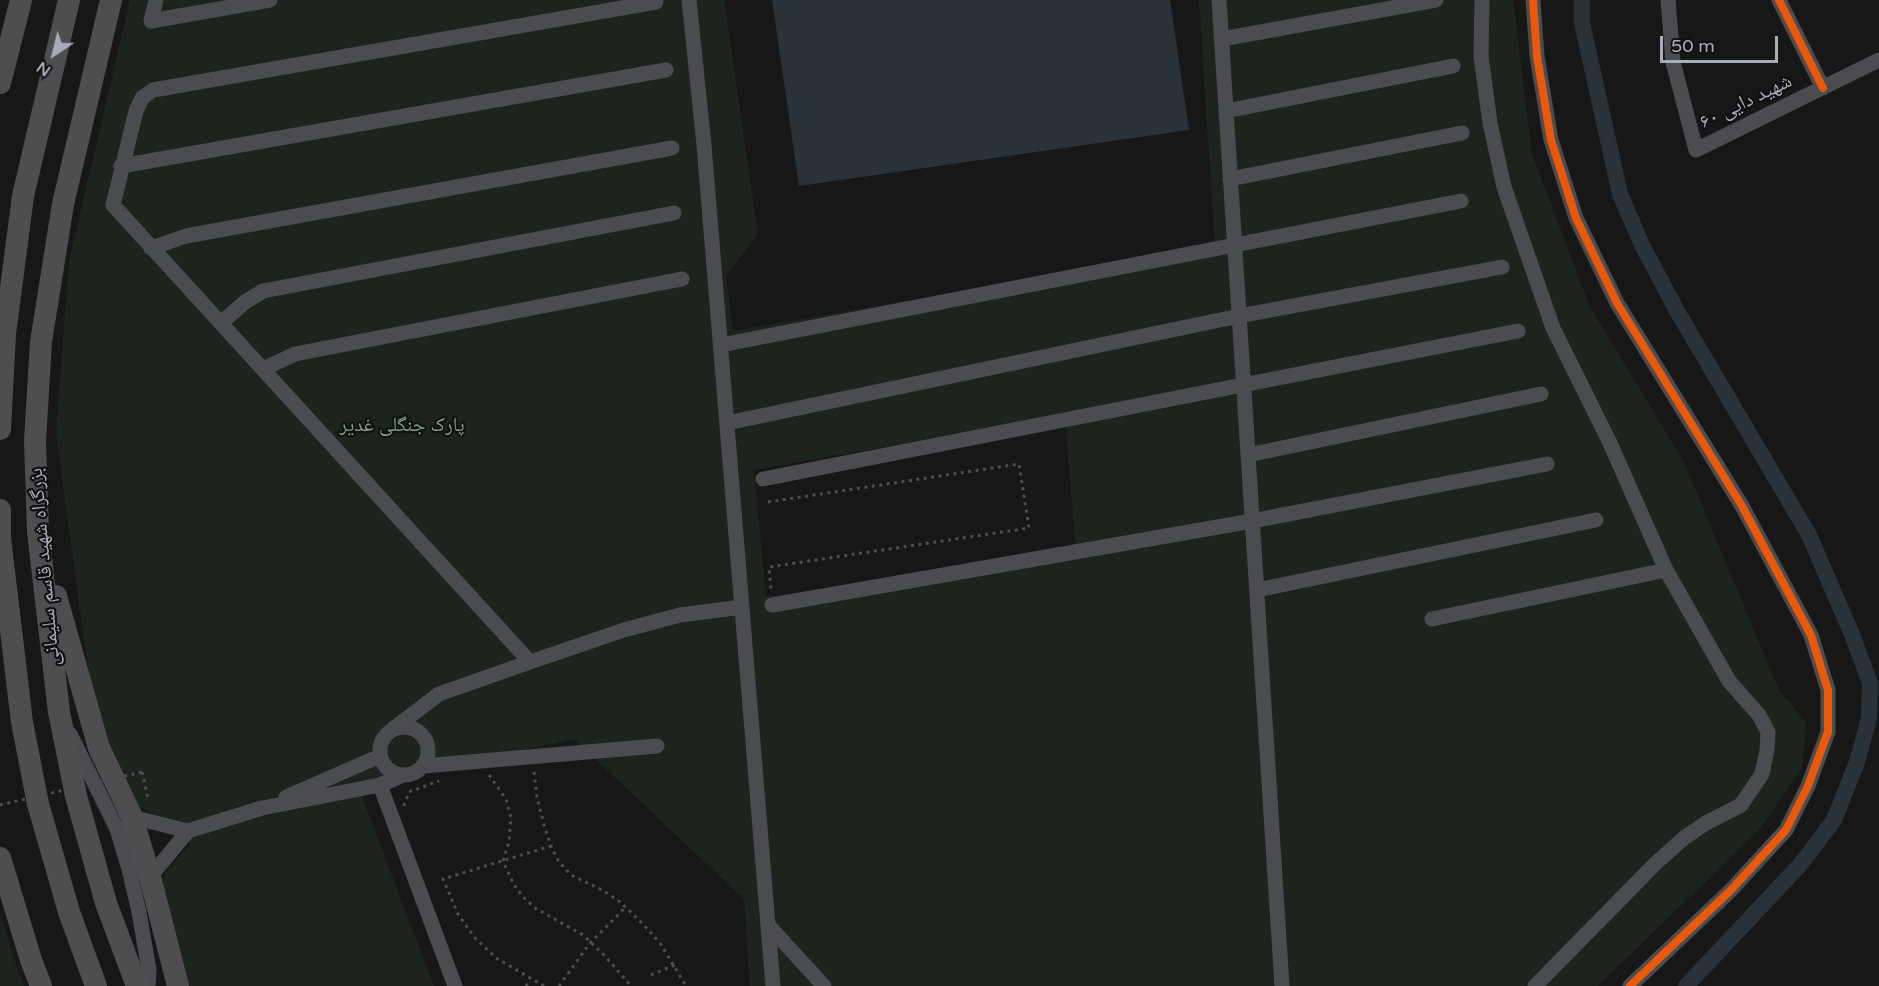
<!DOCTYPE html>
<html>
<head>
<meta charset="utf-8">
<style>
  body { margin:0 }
  #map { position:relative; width:1879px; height:986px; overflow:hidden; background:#171717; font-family:"Varela Round",sans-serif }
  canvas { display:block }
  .north { position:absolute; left:24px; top:24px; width:60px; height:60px; -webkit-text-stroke:4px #111113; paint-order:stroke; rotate:215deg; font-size:16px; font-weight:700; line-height:24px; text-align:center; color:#a8adb8 }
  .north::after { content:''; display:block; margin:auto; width:21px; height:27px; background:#a8adb8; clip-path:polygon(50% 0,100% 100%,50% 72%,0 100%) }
  .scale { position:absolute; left:1660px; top:36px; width:118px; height:27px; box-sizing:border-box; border:3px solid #a8adb8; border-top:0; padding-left:8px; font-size:18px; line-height:21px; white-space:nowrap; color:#a8adb8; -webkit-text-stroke:4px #111113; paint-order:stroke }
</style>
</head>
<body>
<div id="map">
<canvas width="1879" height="986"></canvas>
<div class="north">N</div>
<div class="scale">50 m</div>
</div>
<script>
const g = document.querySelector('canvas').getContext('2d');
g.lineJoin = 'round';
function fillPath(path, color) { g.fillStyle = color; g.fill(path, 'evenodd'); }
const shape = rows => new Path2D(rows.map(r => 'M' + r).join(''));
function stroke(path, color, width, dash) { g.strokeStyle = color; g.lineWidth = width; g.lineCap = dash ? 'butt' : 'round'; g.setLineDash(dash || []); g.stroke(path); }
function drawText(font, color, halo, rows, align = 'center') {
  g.font = font + ' "Varela Round","Noto Naskh Arabic",sans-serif'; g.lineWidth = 4.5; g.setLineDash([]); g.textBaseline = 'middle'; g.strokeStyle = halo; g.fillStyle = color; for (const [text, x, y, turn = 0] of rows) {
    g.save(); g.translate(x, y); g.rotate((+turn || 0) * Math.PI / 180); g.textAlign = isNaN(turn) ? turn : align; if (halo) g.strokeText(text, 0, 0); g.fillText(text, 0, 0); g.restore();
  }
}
fillPath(shape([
  [130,0,724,0,758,234,726,276,733,331,1215,247,1199,0,1513,0,1532,154,1590,307,1684,462,1779,690,1806,722,1802,768,1759,830,1598,986,750,986,744,899,574,739,358,786,434,986,187,986,161,885,166,872,190,844,188,831,184,821,161,819,136,805,100,730,89,676,56,433,69,261],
  [1065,415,1076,555,766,597,754,470],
  [0,914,18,970,24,986,0,986]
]), '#1d241e');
fillPath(shape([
  [772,0,1170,0,1189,130,799,186]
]), '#2a3239');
stroke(shape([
  [1582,0,1582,23,1620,194,1642,245,1677,311,1809,535,1851,632,1870,683,1869,718,1857,762,1834,820,1800,865,1686,986]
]), '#2a3239', 16);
stroke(shape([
  [768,502,1019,464,1029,528,769,567,771,589],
  [142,772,148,799],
  [534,772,537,797,544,825,551,846,559,862,571,875,604,891,620,902,640,921,660,943,686,986],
  [489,775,506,799,511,818,509,842,503,861,513,883,522,896,535,908,583,935,604,955,631,986],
  [404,806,409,792,439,781],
  [651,975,675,965],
  [526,986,530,979],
  [544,986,496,958,474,937,458,914,443,879,551,846],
  [559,986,590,943,626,907]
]), '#4d4e52', 3, [3, 4.5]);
stroke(shape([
  [156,0,151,21,270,0],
  [689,0,704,145,773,986],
  [1219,0,1282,986],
  [1482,0,1481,56,1490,123,1504,187,1553,328,1610,443,1666,570,1729,681,1759,715,1768,732,1767,750,1762,774,1741,805,1706,823,1684,838,1656,863,1535,986],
  [1533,0,1537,56,1551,140,1576,218,1617,303,1742,506,1811,635,1828,690,1828,732,1808,786,1786,830,1731,890,1630,986],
  [1668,0,1673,62,1696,150,1879,60],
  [1779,0,1823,88],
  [1222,39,1436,0],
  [1226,111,1453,66],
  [121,166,666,70],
  [1230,179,1462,133],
  [151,248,186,236,672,148],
  [221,323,245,302,263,291,674,213],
  [721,345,1461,201],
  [263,369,295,354,682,279],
  [727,423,1239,316,1502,267],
  [1248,455,1541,394],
  [763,479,1518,331],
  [1257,590,1596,520],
  [772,605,1252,521,1547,464],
  [1432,619,1666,570],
  [530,662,113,205,136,111,142,98,153,90,656,2],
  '380 751a24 24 0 1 1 48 0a24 24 0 1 1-48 0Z',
  [393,729,439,694,530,662,624,630,680,615,742,607],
  [70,734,117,829,129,869,139,912,149,970,148,986],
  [423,766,657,746],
  [380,785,455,986],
  [286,797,380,756],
  [132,817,188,831,262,808,380,785,403,775],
  [150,877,188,831],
  [768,925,824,986]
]), '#4b4c50', 15);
stroke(shape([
  [111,0,63,204,41,342,35,441,38,532,59,712,76,796,106,903,137,986],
  [0,83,21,0],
  [0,429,5,334,23,196,69,0],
  [0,510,0,538,22,722,38,804,69,912,96,986],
  [56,596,99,748,132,817,150,877,178,986],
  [0,858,31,960,41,986]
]), '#4e4e51', 22);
stroke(shape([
  [0,805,142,772]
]), '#4d4e52', 3, [3, 4.5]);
stroke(shape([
  [1533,0,1537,56,1551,140,1576,218,1617,303,1742,506,1811,635,1828,690,1828,732,1808,786,1786,830,1731,890,1630,986],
  [1779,0,1823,88]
]), '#e8590c', 8);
drawText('20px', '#a8adb8', '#111113', [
  ["شهید دایی ۶۰",1746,102,-26],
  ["بزرگراه شهید قاسم سلیمانی",45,567,-95]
]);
drawText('20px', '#7fa381', '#111113', [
  ["پارک جنگلی غدیر",402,426]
]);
</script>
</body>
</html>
